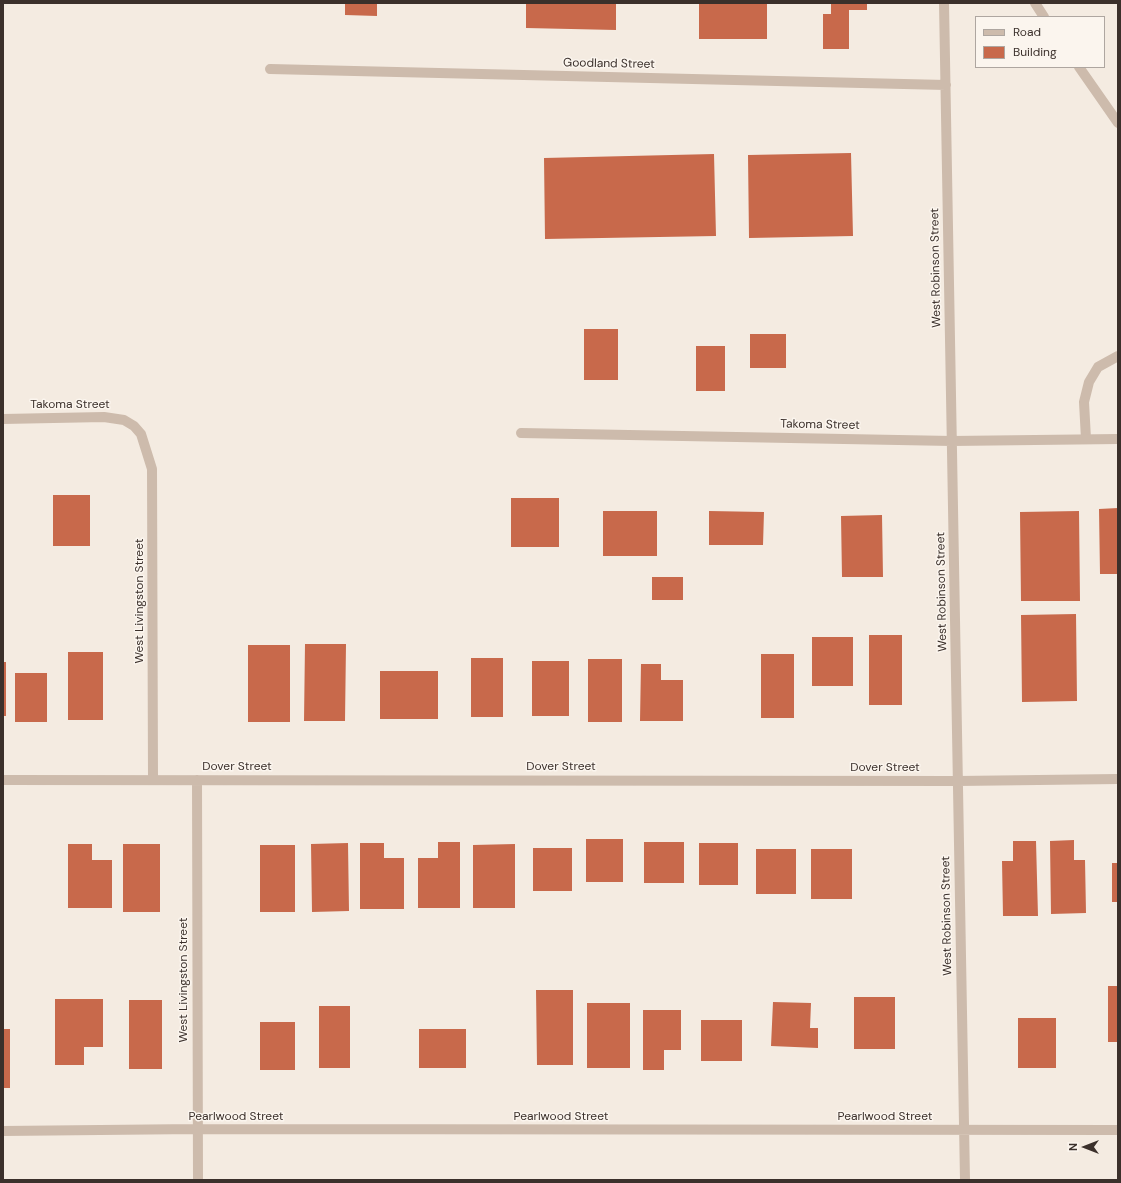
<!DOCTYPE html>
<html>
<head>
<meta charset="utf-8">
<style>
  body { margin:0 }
  #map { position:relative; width:1121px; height:1183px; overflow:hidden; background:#f4ebe1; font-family:"DM Sans",sans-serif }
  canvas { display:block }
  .frame { position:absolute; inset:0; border:4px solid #3b302b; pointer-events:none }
  .legend { position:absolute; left:975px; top:16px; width:130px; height:52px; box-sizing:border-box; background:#fbf5ee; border:1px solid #aea6a0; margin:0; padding:5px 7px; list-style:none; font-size:12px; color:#3b302b }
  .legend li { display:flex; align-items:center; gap:8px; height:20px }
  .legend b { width:20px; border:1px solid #aea6a0 }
  .north { position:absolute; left:1065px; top:1127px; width:40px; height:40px; -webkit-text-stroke:3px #fbf5ee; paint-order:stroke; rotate:270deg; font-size:11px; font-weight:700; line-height:16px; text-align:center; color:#3b302b }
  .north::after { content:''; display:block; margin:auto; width:14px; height:18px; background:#3b302b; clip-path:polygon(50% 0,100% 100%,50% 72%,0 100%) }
</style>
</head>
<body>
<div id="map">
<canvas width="1121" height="1183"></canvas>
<div class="frame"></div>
<ul class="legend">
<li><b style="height:5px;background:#cdbbac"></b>Road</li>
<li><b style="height:11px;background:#c8694b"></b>Building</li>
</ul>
<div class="north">N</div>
</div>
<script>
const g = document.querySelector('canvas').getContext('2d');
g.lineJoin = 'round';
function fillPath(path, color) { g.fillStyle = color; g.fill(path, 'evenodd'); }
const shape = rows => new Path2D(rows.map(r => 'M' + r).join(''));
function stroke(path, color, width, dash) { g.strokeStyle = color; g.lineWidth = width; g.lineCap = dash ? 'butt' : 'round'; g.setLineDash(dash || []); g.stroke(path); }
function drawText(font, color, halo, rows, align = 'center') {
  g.font = font + ' "DM Sans",sans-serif'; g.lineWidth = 3; g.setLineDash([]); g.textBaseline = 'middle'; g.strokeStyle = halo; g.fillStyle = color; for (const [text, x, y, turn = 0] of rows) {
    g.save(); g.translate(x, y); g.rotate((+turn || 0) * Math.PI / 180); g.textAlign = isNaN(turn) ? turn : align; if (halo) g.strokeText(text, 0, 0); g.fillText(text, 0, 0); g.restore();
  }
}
fillPath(shape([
  [345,3,377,3,377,16,345,15],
  [526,3,616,3,616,30,526,28],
  [699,3,767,3,767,39,699,39],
  [831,3,867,3,867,10,849,10,849,49,823,49,823,14,831,14],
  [851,153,853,236,749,238,748,155],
  [714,154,716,236,545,239,544,158],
  [584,329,618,329,618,380,584,380],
  [750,334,786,334,786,368,750,368],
  [696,346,725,346,725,391,696,391],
  [53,495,90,495,90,546,53,546],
  [511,498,559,498,559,547,511,547],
  [1118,508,1118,574,1100,574,1099,509],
  [603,511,657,511,657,556,603,556],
  [709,511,764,512,763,545,709,545],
  [1079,511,1080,601,1021,601,1020,512],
  [882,515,883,577,842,577,841,516],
  [652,577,683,577,683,600,652,600],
  [1076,614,1077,701,1022,702,1021,615],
  [869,635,902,635,902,705,869,705],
  [812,637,853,637,853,686,812,686],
  [305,644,346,644,345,721,304,721],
  [248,645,290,645,290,722,248,722],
  [68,652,103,652,103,720,68,720],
  [761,654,794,654,794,718,761,718],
  [471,658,503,658,503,717,471,717],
  [588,659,622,659,622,722,588,722],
  [532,661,569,661,569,716,532,716],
  [3,662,6,662,6,716,3,716],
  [641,664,661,664,661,680,683,680,683,721,640,721],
  [380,671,438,671,438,719,380,719],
  [15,673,47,673,47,722,15,722],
  [586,839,623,839,623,882,586,882],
  [1074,840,1074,860,1085,860,1086,913,1051,914,1050,841],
  [1013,841,1036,841,1038,916,1003,916,1002,861,1013,861],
  [438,842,460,842,460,908,418,908,418,858,438,858],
  [644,842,684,842,684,883,644,883],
  [348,843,349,911,312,912,311,844],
  [360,843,384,843,384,858,404,858,404,909,360,909],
  [699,843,738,843,738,885,699,885],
  [68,844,92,844,92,860,112,860,112,908,68,908],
  [123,844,160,844,160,912,123,912],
  [515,844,515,908,473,908,473,845],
  [260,845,295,845,295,912,260,912],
  [533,848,572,848,572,891,533,891],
  [756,849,796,849,796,894,756,894],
  [811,849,852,849,852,899,811,899],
  [1112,863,1118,863,1118,902,1112,902],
  [1108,986,1118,986,1118,1042,1108,1042],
  [536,990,573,990,573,1065,537,1065],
  [854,997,895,997,895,1049,854,1049],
  [55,999,103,999,103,1047,84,1047,84,1065,55,1065],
  [129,1000,162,1000,162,1069,129,1069],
  [773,1002,811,1003,810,1028,818,1028,818,1048,771,1046],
  [587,1003,630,1003,630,1068,587,1068],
  [319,1006,350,1006,350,1068,319,1068],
  [643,1010,681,1010,681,1050,664,1050,664,1070,643,1070],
  [1018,1018,1056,1018,1056,1068,1018,1068],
  [701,1020,742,1020,742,1061,701,1061],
  [260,1022,295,1022,295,1070,260,1070],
  [3,1029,10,1029,10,1088,3,1088],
  [419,1029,466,1029,466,1068,419,1068]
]), '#c8694b');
stroke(shape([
  [1035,3,1044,17],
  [1079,67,1118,123],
  [1086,439,1084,402,1089,382,1098,367,1118,356]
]), '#cdbbac', 10);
stroke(shape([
  [944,3,965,1180],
  [270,69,946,85],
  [3,419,104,417,124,420,134,426,141,434,152,469,153,779],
  [521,433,952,441,1118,439],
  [3,780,958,781,1118,779],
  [197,780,198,1180],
  [3,1131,197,1129,1118,1130]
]), '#cdbbac', 10);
drawText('12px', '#3b302b', '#fbf5ee', [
  ["Goodland Street",609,64,1],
  ["West Robinson Street",936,268,-91],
  ["Takoma Street",70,405],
  ["Takoma Street",820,425,1],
  ["West Robinson Street",942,592,-91],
  ["West Livingston Street",140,601,-90],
  ["Dover Street",237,767],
  ["Dover Street",561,767],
  ["Dover Street",885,768],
  ["West Robinson Street",947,916,-91],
  ["West Livingston Street",184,980,-90],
  ["Pearlwood Street",236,1117],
  ["Pearlwood Street",561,1117],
  ["Pearlwood Street",885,1117]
]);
</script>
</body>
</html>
